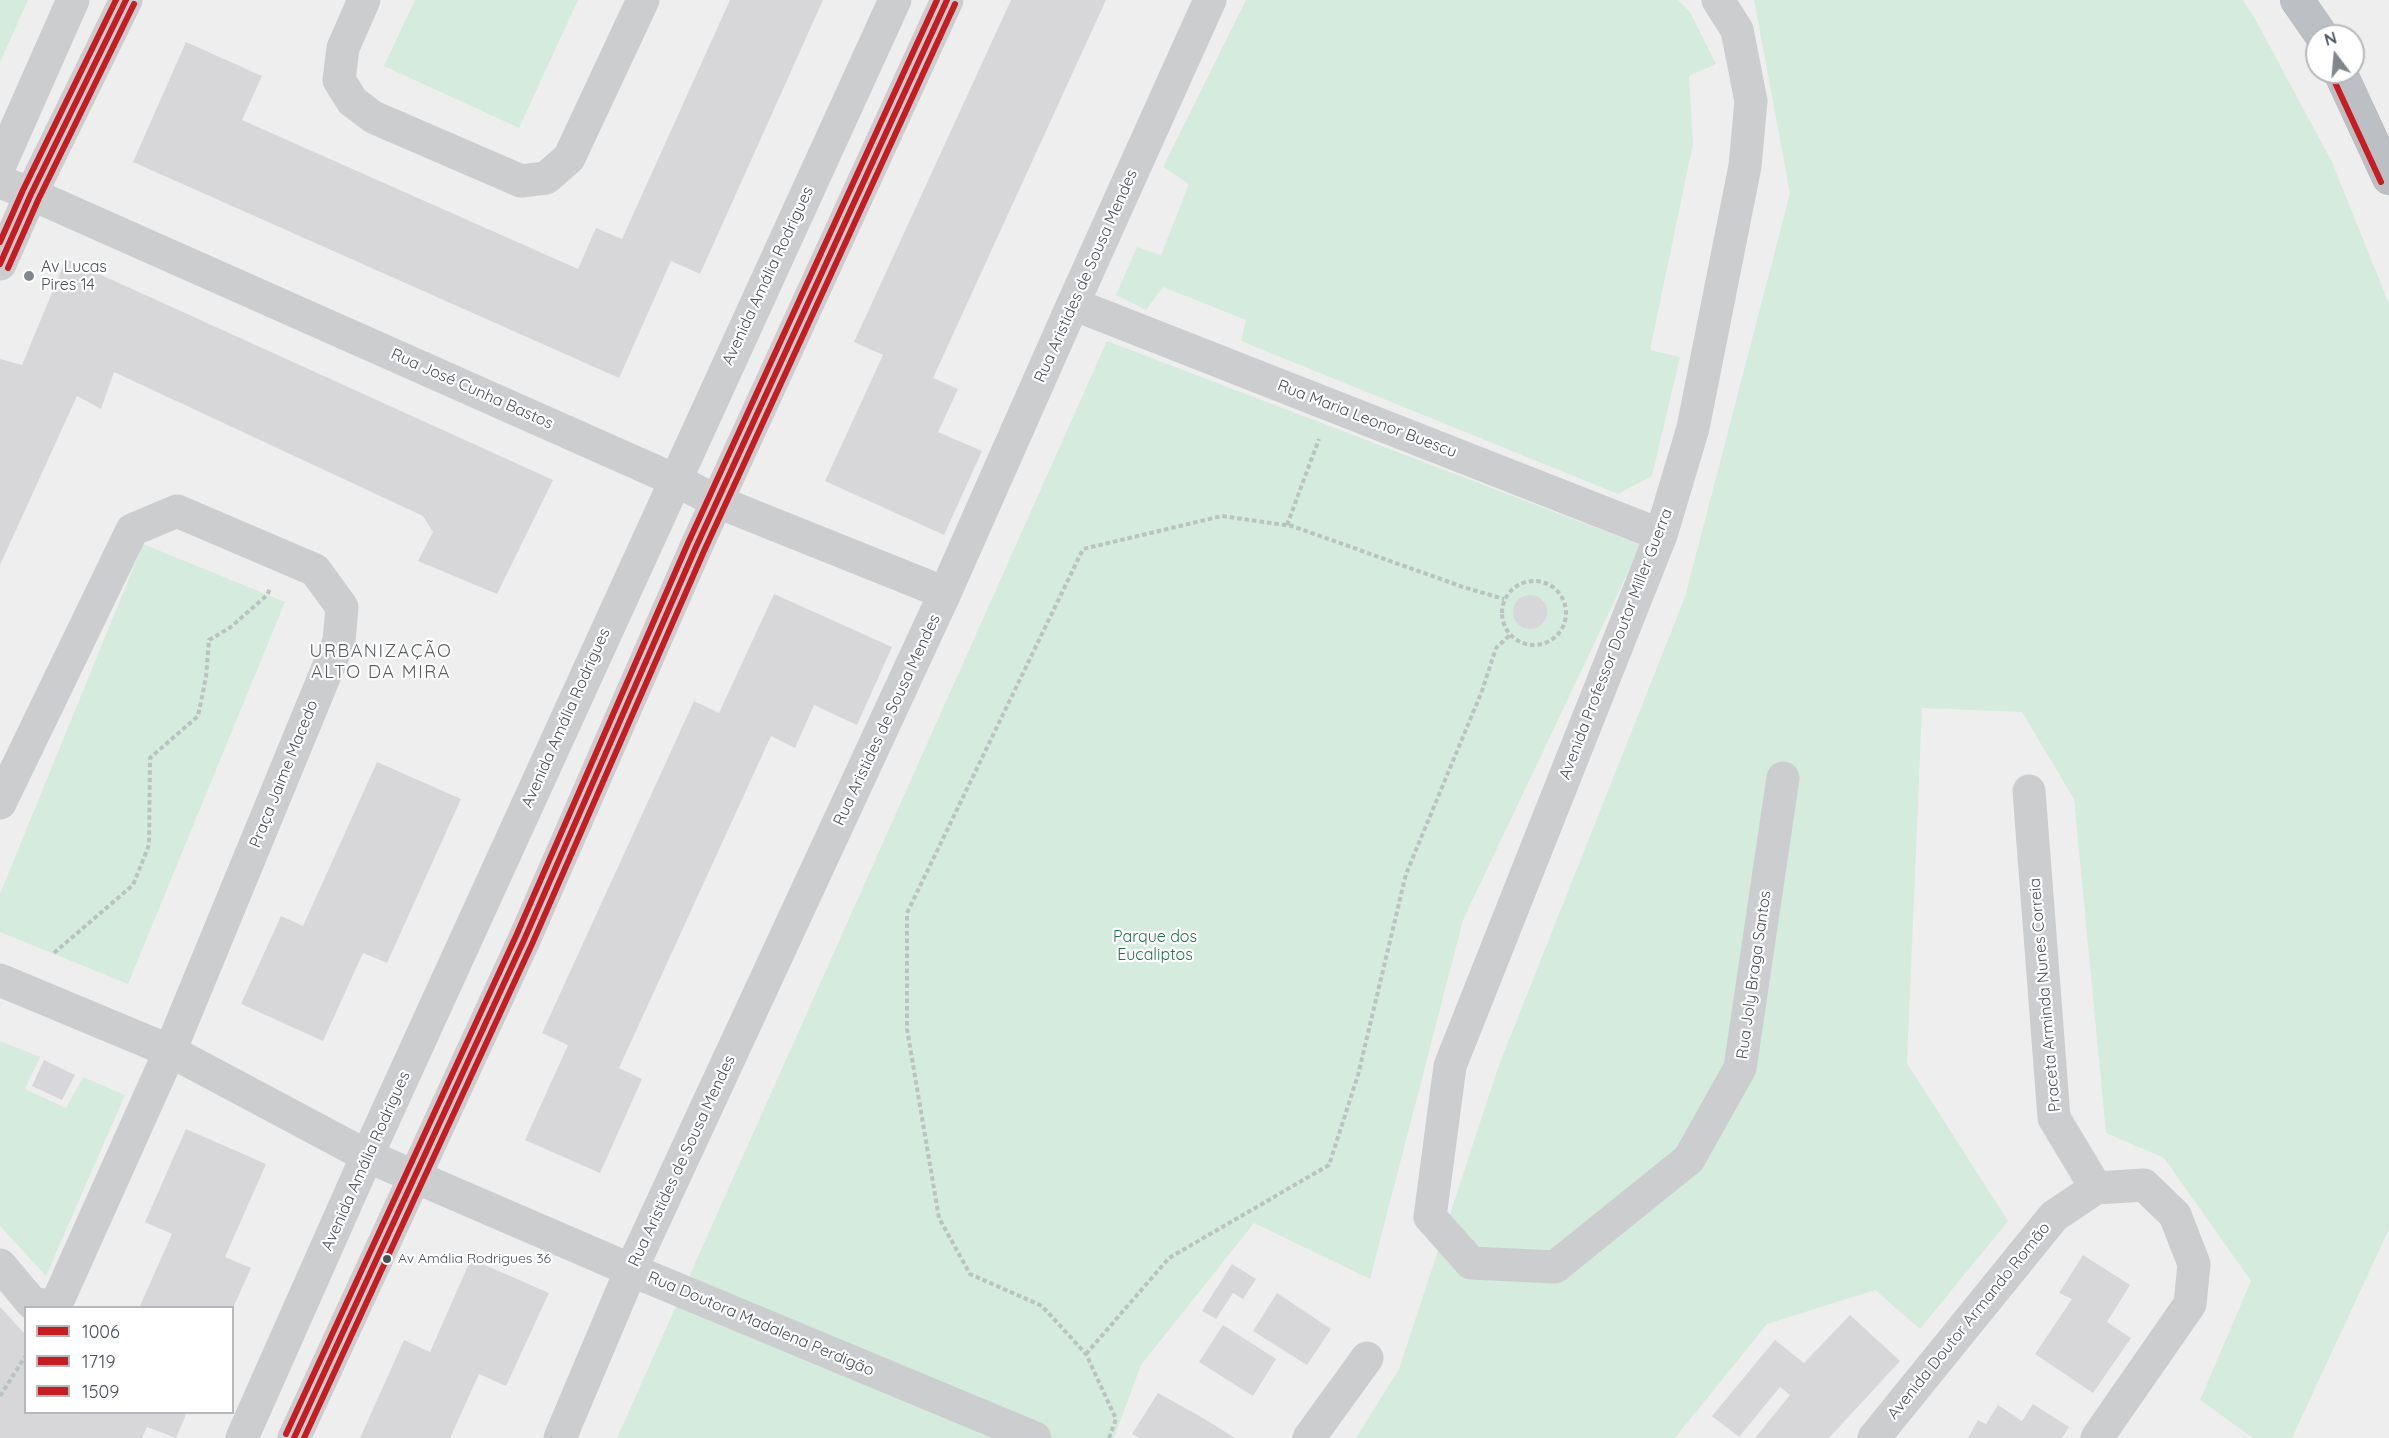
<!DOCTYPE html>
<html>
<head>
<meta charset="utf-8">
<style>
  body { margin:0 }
  #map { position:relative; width:2389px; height:1438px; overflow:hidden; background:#efeeee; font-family:Quicksand,sans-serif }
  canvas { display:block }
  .legend { position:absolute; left:24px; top:1306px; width:210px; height:108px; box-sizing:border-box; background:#fff; border:2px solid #b6b9bc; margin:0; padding:8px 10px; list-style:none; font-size:18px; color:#485058 }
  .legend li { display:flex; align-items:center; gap:12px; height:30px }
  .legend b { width:30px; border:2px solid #b6b9bc }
  .north { position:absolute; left:2305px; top:24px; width:60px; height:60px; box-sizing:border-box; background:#fff; border:2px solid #b6b9bc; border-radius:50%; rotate:344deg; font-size:16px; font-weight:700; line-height:24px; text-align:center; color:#485058 }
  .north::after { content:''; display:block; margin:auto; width:21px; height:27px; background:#82878c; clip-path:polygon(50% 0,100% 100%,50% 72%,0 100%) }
</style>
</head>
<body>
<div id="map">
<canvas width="2389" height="1438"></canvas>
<ul class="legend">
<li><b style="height:8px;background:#c61d23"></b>1006</li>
<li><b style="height:8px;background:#c61d23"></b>1719</li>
<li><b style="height:8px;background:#c61d23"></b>1509</li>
</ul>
<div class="north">N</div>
</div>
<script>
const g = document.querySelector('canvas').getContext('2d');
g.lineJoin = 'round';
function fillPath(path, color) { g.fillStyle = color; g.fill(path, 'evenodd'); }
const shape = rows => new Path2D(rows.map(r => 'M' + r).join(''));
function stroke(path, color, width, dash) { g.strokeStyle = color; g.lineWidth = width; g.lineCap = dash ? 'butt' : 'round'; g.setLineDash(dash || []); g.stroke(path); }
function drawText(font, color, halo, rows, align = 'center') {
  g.font = font + ' Quicksand,sans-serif'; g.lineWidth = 4.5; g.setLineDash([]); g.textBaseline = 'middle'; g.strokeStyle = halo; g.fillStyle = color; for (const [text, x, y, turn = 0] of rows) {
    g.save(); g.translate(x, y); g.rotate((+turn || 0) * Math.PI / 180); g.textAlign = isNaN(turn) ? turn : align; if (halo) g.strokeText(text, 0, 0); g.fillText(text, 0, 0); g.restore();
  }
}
fillPath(shape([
  [0,0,28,0,0,62],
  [415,0,578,0,519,128,384,66],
  [1246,0,1678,0,1690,12,1716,64,1689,76,1693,144,1650,350,1680,357,1652,476,1618,494,1241,341,1246,320,1163,287,1146,310,1116,295,1137,247,1161,255,1189,184,1163,167],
  [1754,0,2242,0,2253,15,2332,162,2389,304,2389,1229,2292,1438,2253,1438,2200,1400,2251,1281,2164,1158,2106,1133,2074,799,2022,712,1922,708,1907,1063,2008,1221,1920,1329,1875,1290,1767,1324,1675,1438,1356,1438,1399,1369,1499,1065,1685,597,1790,193],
  [1107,341,1641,545,1463,920,1370,1279,1254,1223,1141,1365,1114,1438,617,1438],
  [143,544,285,602,128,984,0,932,0,894],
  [0,1041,40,1057,25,1089,66,1108,83,1077,125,1095,46,1276,0,1226]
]), '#d5ebde');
fillPath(shape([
  [730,0,823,0,700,274,671,261,619,378,133,162,186,42,262,76,242,120,578,269,596,228,622,239],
  [1011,0,1106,0,933,378,958,389,938,432,982,451,944,535,825,481,883,355,854,342],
  [66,259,553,480,497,594,418,561,433,532,423,516,114,372,101,409,77,396,0,565,0,359,22,365],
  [774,594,892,647,857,725,814,705,795,748,771,736,619,1068,642,1079,600,1173,525,1140,568,1045,542,1033,694,701,719,713],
  '1513 612a17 17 0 1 1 34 0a17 17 0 1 1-34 0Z',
  [377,762,461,799,387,963,363,953,323,1041,241,1004,281,916,303,926],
  [44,1060,75,1075,62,1100,32,1086],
  [186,1129,266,1164,225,1257,251,1268,233,1308,139,1308,172,1234,145,1222],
  [2083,1255,2130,1285,2107,1322,2131,1338,2093,1393,2035,1354,2072,1299,2059,1293],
  [471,1259,549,1293,506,1386,479,1374,450,1438,360,1438,404,1340,430,1352],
  [1232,1264,1256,1279,1243,1299,1233,1293,1216,1319,1202,1311],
  [1277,1293,1331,1329,1307,1365,1253,1331],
  [0,1307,26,1335,26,1412,187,1412,176,1438,147,1427,142,1438,0,1438],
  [1850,1315,1900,1361,1829,1438,1755,1438,1790,1395,1780,1387,1739,1437,1712,1416,1775,1340,1804,1363],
  [1223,1325,1276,1359,1253,1396,1199,1362],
  [1158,1393,1203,1418,1235,1438,1140,1438,1132,1434],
  [2033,1404,2069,1427,2062,1438,1968,1438,1978,1420,1986,1424,1998,1405,2022,1421]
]), '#d7d6d9');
const highway = shape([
  [2297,0,2322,36],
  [2340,72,2389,178]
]);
stroke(highway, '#b5b8bc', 34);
stroke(shape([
  [1287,525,1319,439],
  '1502 613a32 32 0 1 1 64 0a32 32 0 1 1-64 0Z',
  [54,953,133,885,149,845,150,758,198,716,206,677,209,640,231,627,267,595,270,589],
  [1086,1354,1169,1258,1329,1165,1358,1075,1406,874,1482,691,1496,648,1510,635],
  [0,1396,26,1355],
  [1109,1438,1116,1419,1086,1354,1042,1306,970,1274,939,1218,907,1029,907,913,1083,549,1222,516,1292,526,1463,587,1504,599]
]), '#b9c3bf', 4, [4.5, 3]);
stroke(shape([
  [364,0,343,48,339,80,352,101,373,117,521,181,546,178,569,158,643,0],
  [1718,0,1737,30,1751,101,1745,166,1693,428,1661,535,1450,1066,1430,1217,1471,1263,1555,1267,1689,1159,1740,1068,1783,778],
  [0,165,73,0],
  [0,182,31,194,675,480,718,502,945,593],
  [0,264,31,194,126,0],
  [1073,304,1661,535],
  [2029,791,2054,1118,2096,1188],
  [0,803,132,530,177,511,315,570,342,607,339,641,170,1051,55,1307,32,1303,0,1265],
  [0,980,170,1051,367,1156,631,1270,1035,1438],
  [2096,1188,2144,1185,2175,1215,2194,1264,2190,1304,2097,1438],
  [242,1438,367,1156,895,0],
  [294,1438,524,940,696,547,947,0],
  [560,1438,631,1270,945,593,1073,304,1210,0],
  [1309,1438,1367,1358],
  [1874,1438,2054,1216,2096,1188]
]), '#cbcdcf', 33);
stroke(highway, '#bcbfc4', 33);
stroke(shape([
  [0,264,31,194,126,0],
  [294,1438,524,940,696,547,947,0]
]), '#c61d23', 6);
stroke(shape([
  [2332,76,2381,182],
  [8,268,39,198,134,4],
  [304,1438,532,944,704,551,955,4]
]), '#c61d23', 6);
stroke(shape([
  [0,242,23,190,116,0],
  [286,1434,516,936,688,543,937,0]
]), '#c61d23', 6);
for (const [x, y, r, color] of [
  [29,276,6,"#82878c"],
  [387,1259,5,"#485058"]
]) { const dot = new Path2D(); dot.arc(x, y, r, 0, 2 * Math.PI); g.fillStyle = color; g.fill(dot); stroke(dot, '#fff', 2); }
drawText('14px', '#485058', '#fff', [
  ["Av Amália Rodrigues 36",398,1259]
], 'left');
drawText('16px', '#485058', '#fff', [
  ["Av Lucas",41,267],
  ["Pires 14",41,285]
], 'left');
drawText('16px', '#485058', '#fff', [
  ["Avenida Amália Rodrigues",768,276,-65],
  ["Rua Aristides de Sousa Mendes",1086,276,-66],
  ["Rua José Cunha Bastos",472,389,24],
  ["Rua Maria Leonor Buescu",1367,419,21],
  ["Avenida Professor Doutor Miller Guerra",1616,644,-69],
  ["Avenida Amália Rodrigues",566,718,-66],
  ["Rua Aristides de Sousa Mendes",887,720,-65],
  ["Praça Jaime Macedo",284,774,-68],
  ["Rua Joly Braga Santos",1754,975,-82],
  ["Praceta Arminda Nunes Correia",2045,995,-95],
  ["Avenida Amália Rodrigues",366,1161,-66],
  ["Rua Aristides de Sousa Mendes",682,1161,-65],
  ["Avenida Doutor Armando Romão",1969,1321,-51],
  ["Rua Doutora Madalena Perdigão",761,1324,23]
]);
drawText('16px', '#21714b', '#fff', [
  ["Parque dos",1155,937],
  ["Eucaliptos",1155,955]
]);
g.letterSpacing = '1.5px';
drawText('18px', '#5b5e61', '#fff', [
  ["URBANIZAÇÃO",381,652],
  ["ALTO DA MIRA",381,673]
]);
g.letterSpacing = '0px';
</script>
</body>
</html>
